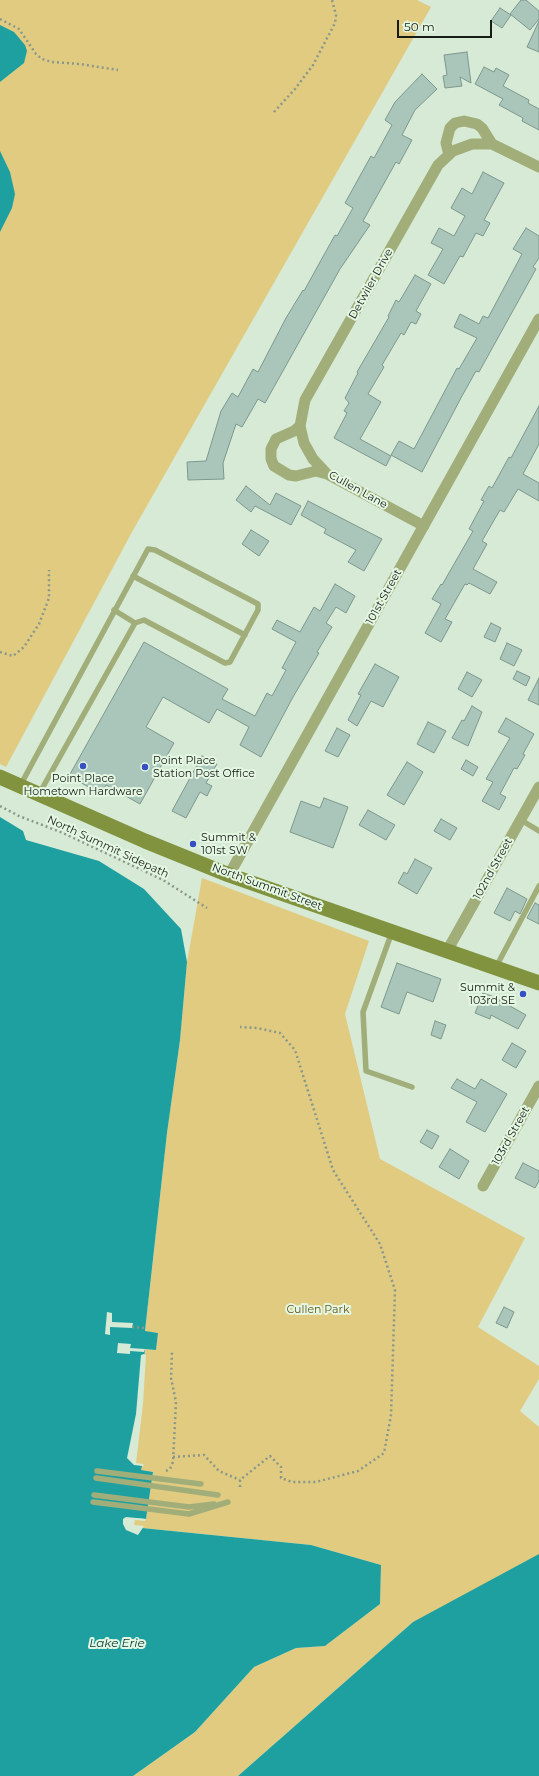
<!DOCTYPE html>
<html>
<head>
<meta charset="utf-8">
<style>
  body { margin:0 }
  #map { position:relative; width:539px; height:1776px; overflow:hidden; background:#d6ead6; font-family:Montserrat,sans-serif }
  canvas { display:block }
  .scale { position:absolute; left:397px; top:20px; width:95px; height:18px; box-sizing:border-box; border:2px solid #161c16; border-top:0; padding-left:5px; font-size:12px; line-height:14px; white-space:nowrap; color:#161c16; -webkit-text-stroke:3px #e4f7e3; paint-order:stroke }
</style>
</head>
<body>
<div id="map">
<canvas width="539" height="1776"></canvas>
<div class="scale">50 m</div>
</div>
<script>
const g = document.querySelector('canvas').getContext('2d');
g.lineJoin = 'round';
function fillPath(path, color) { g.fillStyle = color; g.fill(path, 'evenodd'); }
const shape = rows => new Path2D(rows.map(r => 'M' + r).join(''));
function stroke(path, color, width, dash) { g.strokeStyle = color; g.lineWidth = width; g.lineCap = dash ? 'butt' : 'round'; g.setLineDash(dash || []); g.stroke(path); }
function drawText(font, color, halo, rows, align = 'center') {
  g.font = font + ' Montserrat,sans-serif'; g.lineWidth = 4; g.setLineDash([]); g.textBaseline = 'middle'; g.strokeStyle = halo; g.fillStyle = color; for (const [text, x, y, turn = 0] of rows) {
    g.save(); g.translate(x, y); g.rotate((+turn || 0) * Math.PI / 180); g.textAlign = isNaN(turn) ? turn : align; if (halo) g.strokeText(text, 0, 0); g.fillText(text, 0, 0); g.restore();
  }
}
fillPath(shape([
  [0,0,417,0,431,7,132,532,6,767,0,764],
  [202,878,369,941,345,1014,380,1159,525,1238,478,1327,539,1366,539,1379,520,1411,539,1427,539,1622,413,1622,238,1776,133,1776,195,1732,254,1667,296,1648,325,1646,380,1604,381,1565,311,1545,132,1527,133,1518,146,1519,153,1472,141,1470,134,1465,145,1349,156,1350,158,1333,145,1332,167,1133,180,1040,187,962]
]), '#e0cb81');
fillPath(shape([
  [0,25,14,32,25,45,27,51,24,63,0,82],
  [0,151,10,172,15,194,12,208,0,232],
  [0,817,23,831,26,840,99,861,144,889,181,929,187,962,180,1040,167,1133,145,1331,158,1333,156,1350,145,1349,134,1464,142,1466,141,1470,153,1472,146,1519,133,1518,132,1527,311,1545,381,1565,380,1604,325,1646,296,1648,254,1667,195,1732,133,1776,0,1776],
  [539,1554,539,1776,238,1776,413,1622]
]), '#1fa0a0');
fillPath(shape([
  [107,1312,112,1313,112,1322,133,1323,132,1328,110,1327,110,1335,105,1334],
  [118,1343,131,1344,130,1348,145,1349,144,1352,130,1351,130,1354,117,1353],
  [144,1354,146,1355,143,1404,136,1463,143,1464,144,1466,134,1465,127,1458,136,1414,141,1355],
  [126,1517,146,1519,145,1521,135,1520,134,1525,144,1526,138,1535,126,1530,123,1524,123,1519]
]), '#d6ead6');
const building = shape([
  [521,0,526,0,539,11,539,19,530,30,510,14,521,0],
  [500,8,511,15,502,28,491,21,500,8],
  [539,21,539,52,527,47,539,21],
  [467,52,471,83,460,77,462,86,445,88,443,76,447,75,444,55,467,52],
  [484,67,494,72,496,68,509,75,503,86,529,100,528,103,539,109,539,130,522,121,523,118,499,105,503,99,475,84,484,67],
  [422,74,437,89,415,110,402,135,412,140,399,164,396,162,363,221,370,225,340,269,265,403,258,399,242,427,236,424,223,463,224,479,188,480,187,462,206,461,221,411,232,393,238,397,253,369,258,372,286,318,303,290,304,291,335,235,337,236,353,208,345,203,371,156,374,158,392,125,385,120,395,102,422,74],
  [483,172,504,183,484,220,490,223,483,236,476,233,463,257,460,256,444,284,428,275,443,249,431,243,439,228,454,236,465,216,451,208,462,188,472,194,483,172],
  [526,228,539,236,539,258,533,267,536,269,479,372,476,371,462,396,422,472,391,455,399,441,414,449,457,368,459,369,477,338,454,327,460,314,479,324,483,316,488,318,522,254,513,249,526,228],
  [415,275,431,284,416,311,421,314,416,324,411,322,404,335,401,333,382,365,384,367,368,394,381,402,360,439,391,456,386,466,334,438,347,413,344,411,349,403,345,398,358,373,357,372,389,317,388,316,396,300,399,302,415,275],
  [539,406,539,444,523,474,539,483,539,501,518,489,504,512,500,510,482,541,487,544,473,569,497,582,490,594,469,583,467,585,465,584,445,619,452,622,441,642,425,633,441,604,432,599,441,584,442,585,473,531,469,529,484,501,481,500,489,486,492,488,509,457,511,458,539,406],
  [246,486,270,505,276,493,301,506,291,525,255,506,251,512,236,500,246,486],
  [308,501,382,539,364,571,348,562,356,550,324,533,326,529,301,515,308,501],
  [251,530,269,541,259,556,242,544,251,530],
  [335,584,355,596,346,613,336,607,326,623,332,627,317,652,319,653,293,697,261,757,240,745,249,727,217,709,209,723,163,697,146,727,174,743,140,804,106,785,101,794,69,776,144,642,228,689,222,699,255,716,267,693,272,696,286,670,282,668,296,642,272,629,277,620,300,632,314,607,320,611,335,584],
  [491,623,501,628,495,642,484,637,491,623],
  [507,643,522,650,514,666,500,659,507,643],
  [375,664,399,677,383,707,371,701,357,726,348,720,361,695,358,694,375,664],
  [517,671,530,677,526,686,513,679,517,671],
  [467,672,482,680,472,697,458,689,467,672],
  [539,678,539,705,528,700,539,678],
  [472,706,482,712,468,746,452,738,462,720,464,721,472,706],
  [506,718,534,734,523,754,525,755,517,769,514,768,500,794,506,797,499,810,482,801,493,782,486,779,510,738,498,732,506,718],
  [428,722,446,731,434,753,417,744,428,722],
  [337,728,350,735,338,757,325,751,337,728],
  [202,756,217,764,206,783,212,786,207,796,200,792,186,818,172,811,202,756],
  [466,760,478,767,473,776,461,769,466,760],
  [407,762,423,772,404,805,387,795,407,762],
  [324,798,348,807,333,848,290,832,301,801,320,808,324,798],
  [368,810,395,825,386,840,359,825,368,810],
  [441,819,457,828,450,840,434,831,441,819],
  [415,859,432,868,417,894,398,883,404,872,407,874,415,859],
  [507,888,527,899,520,914,515,911,510,921,494,913,507,888],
  [535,903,539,905,539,924,527,918,535,903],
  [397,963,441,979,433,1002,407,992,399,1014,381,1007,397,963],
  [483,993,494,997,526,1015,518,1029,491,1015,490,1019,475,1013,483,993],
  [435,1021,446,1025,441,1039,431,1035,435,1021],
  [512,1043,526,1051,516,1068,502,1060,512,1043],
  [457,1079,475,1089,481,1079,507,1094,485,1132,466,1122,477,1102,451,1088,457,1079],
  [427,1130,439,1136,432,1149,420,1142,427,1130],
  [450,1149,469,1161,459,1179,439,1167,450,1149],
  [523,1163,539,1171,539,1181,535,1188,515,1178,523,1163],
  [504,1307,514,1312,507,1328,496,1323,504,1307]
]);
fillPath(building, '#aac6bb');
stroke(building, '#7d978d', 1);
stroke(shape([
  [0,19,19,29,36,54,42,59,52,62,80,64,118,70],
  [274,112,295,89,313,65,335,23,336,15,332,0],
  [0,652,13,656,24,647,39,624,49,598,49,570],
  [0,806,19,816,63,833,163,880,207,908],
  [132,1327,146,1328],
  [173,1457,204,1455,219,1471,240,1480],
  [166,1471,170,1469,173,1462,176,1402,171,1378,172,1352],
  [240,1487,240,1480,270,1456,281,1467,281,1478,292,1482,316,1482,358,1471,384,1453,391,1415,395,1290,380,1244,333,1170,295,1050,280,1033,257,1028,240,1027]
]), '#8a988a', 2.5, [2, 3]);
stroke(shape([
  [133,576,245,635],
  [114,610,135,623],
  [20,786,148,549,155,550,258,604,258,610,230,662,225,663,144,620,135,623,39,794],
  [521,820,539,831],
  [392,932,363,1012,366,1071,412,1087],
  [496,967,539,886],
  [97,1471,201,1484],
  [96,1478,218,1495],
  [94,1495,189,1507,214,1504],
  [93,1502,189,1514,228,1502]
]), '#a1ae79', 5.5);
stroke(shape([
  [449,155,446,143,450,128,455,123,464,121,477,124,482,128,492,144],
  [300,426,294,431,276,439,271,449,271,459,274,466,289,475,296,476,316,471,327,474],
  [424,526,327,474,313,459,304,443,300,426,305,400,438,165,453,151,472,144,492,144,539,167],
  [229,875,539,319],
  [447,951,539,787],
  [483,1186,539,1086]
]), '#a1ae79', 11);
stroke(shape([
  [0,777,145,841,229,875,539,983]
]), '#81933f', 15);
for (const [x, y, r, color] of [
  [83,766,4,"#364fc1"],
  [145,767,4,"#364fc1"],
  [193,844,4,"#364fc1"],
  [523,994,4,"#364fc1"]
]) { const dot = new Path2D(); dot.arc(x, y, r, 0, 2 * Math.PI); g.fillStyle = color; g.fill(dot); stroke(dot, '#e4f7e3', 1.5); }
drawText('11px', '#161c16', '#e4f7e3', [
  ["Detwiler Drive",371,284,-61],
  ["Cullen Lane",358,490,29],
  ["101st Street",384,597,-61],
  ["North Summit Sidepath",108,847,25],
  ["102nd Street",493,869,-61],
  ["North Summit Street",267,887,20],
  ["103rd Street",511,1136,-61]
]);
drawText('11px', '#161c16', '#e4f7e3', [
  ["Point Place",153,761],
  ["Station Post Office",153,774],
  ["Point Place",83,779,"center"],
  ["Hometown Hardware",83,792,"center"],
  ["Summit &",201,838],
  ["101st SW",201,851],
  ["Summit &",515,988,"right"],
  ["103rd SE",515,1001,"right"]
], 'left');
drawText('11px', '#66571a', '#e4f7e3', [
  ["Cullen Park",318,1310]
]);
drawText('italic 12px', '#003838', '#e4f7e3', [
  ["Lake Erie",117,1643]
]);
</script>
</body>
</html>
